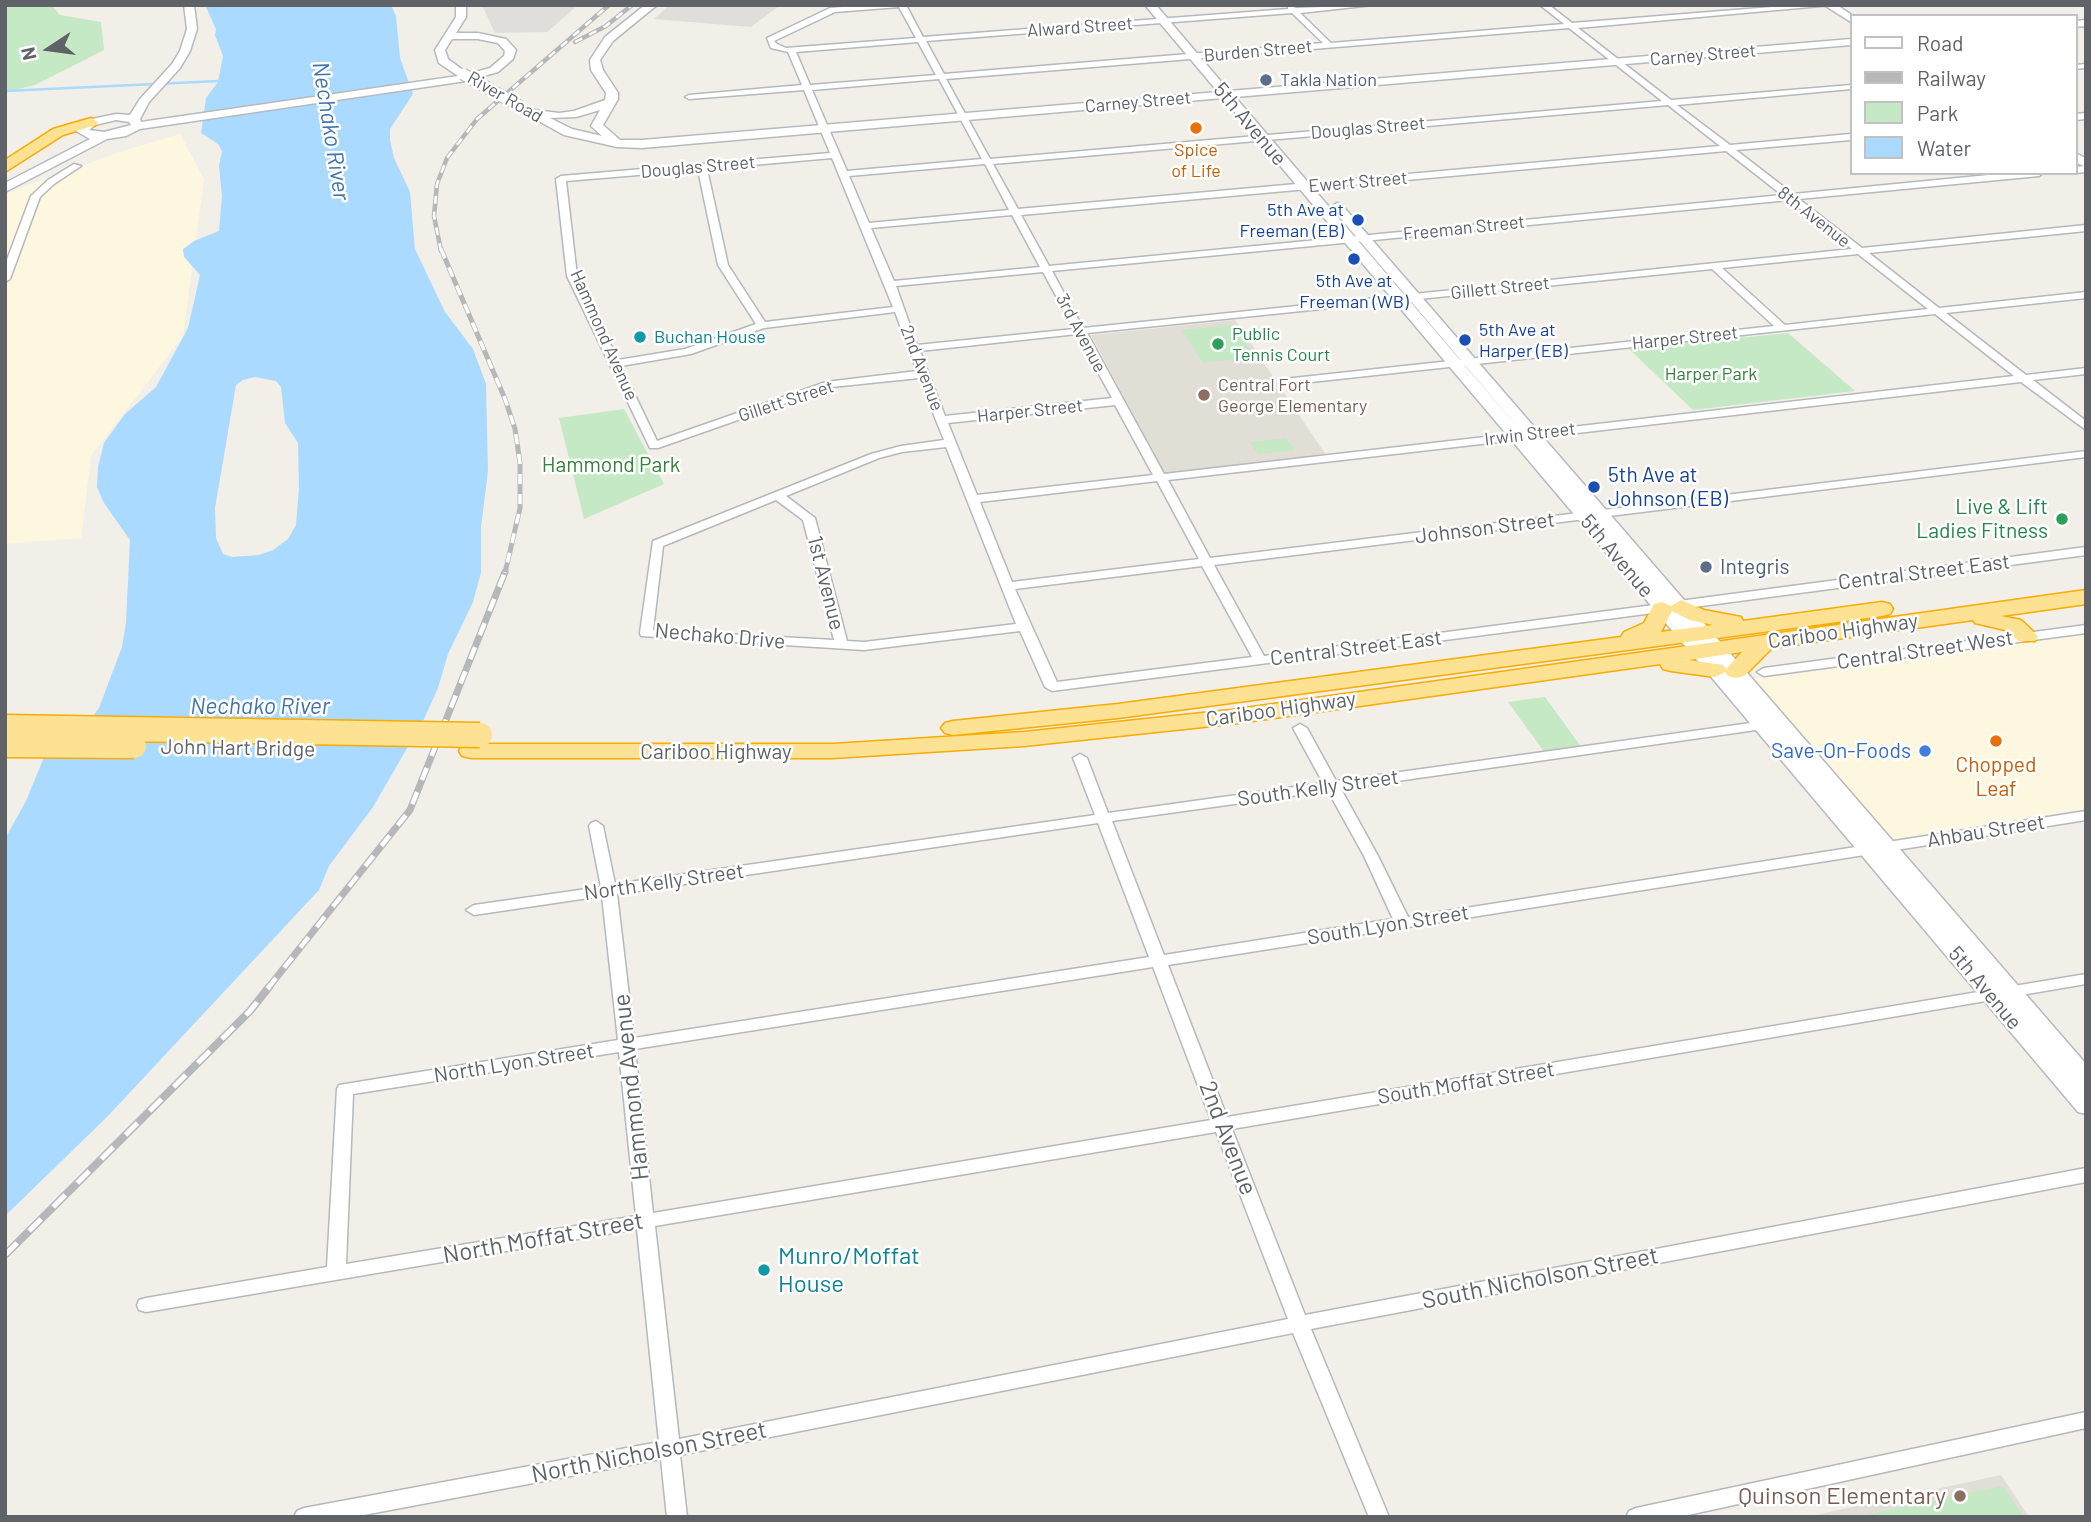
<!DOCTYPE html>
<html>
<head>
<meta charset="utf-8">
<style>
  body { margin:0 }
  #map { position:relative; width:2091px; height:1522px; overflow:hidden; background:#f1efe8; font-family:Barlow,sans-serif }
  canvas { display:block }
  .frame { position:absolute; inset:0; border:7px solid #5f6368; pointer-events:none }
  .legend { position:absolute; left:1850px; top:14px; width:228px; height:161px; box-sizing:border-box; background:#fff; border:2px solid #bfc1c3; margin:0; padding:9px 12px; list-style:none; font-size:21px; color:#5f6368 }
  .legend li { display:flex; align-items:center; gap:14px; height:35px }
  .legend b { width:35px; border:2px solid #bfc1c3 }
  .north { position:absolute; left:14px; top:14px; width:70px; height:70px; -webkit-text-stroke:5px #fff; paint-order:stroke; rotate:257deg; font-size:19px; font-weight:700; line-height:28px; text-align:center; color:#5f6368 }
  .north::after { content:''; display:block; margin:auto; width:24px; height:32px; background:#5f6368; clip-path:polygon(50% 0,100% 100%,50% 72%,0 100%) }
</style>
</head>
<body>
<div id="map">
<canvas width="2091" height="1522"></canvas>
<div class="frame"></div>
<ul class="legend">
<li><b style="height:9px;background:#fff"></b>Road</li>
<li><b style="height:9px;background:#b6b7b8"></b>Railway</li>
<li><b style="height:19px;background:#c5e8c5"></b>Park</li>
<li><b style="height:19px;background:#aadaff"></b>Water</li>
</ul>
<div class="north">N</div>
</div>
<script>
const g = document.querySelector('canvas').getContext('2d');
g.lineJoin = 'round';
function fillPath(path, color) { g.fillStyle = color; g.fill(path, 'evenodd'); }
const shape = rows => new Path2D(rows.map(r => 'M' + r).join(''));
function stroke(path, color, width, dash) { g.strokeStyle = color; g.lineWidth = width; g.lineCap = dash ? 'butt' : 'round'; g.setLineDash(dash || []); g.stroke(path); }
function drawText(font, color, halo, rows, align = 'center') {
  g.font = font + ' Barlow,sans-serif'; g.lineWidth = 5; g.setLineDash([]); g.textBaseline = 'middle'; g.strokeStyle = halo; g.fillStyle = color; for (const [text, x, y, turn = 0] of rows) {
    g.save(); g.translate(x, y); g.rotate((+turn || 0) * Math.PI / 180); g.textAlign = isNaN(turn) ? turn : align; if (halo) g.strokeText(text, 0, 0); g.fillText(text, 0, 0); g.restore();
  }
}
fillPath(shape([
  [180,134,204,179,183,336,91,456,81,538,5,544,5,191,15,190,126,150],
  [2086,634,2086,809,1890,840,1753,679]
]), '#fef7e0');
fillPath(shape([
  [482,5,578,5,547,32,495,33],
  [669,5,780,5,751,27,654,19]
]), '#e0deda');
fillPath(shape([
  [1235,320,1326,455,1165,474,1091,335],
  [2001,1475,2029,1517,1806,1517]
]), '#e1ded6');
fillPath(shape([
  [5,5,51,5,60,15,101,22,104,50,35,85,5,92],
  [1233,325,1255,357,1203,363,1182,330],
  [1788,333,1855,391,1693,410,1629,349],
  [624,409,664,484,584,519,559,418],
  [1286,438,1295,450,1258,454,1250,442],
  [1545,697,1582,748,1545,753,1508,702],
  [2003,1486,2024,1517,1871,1517,1869,1514]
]), '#c5e8c5');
fillPath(shape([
  [205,5,391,5,396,16,400,58,413,94,390,129,390,140,394,158,410,192,415,249,445,312,473,349,486,384,488,471,481,527,481,572,473,602,448,654,438,688,424,719,373,807,329,866,319,890,107,1117,5,1216,5,839,26,801,47,750,93,716,99,708,122,647,126,623,130,540,104,503,97,487,98,467,104,443,125,414,156,387,188,328,200,275,184,257,183,249,194,241,219,231,222,196,219,166,222,151,218,144,201,133,206,98,218,82,223,56,215,35,216,29],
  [255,377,276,381,281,387,285,423,298,443,299,488,296,525,288,539,273,550,259,555,232,557,223,554,216,538,215,508,236,385,243,380]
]), '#aadaff');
stroke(shape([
  [5,91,219,81]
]), '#aadaff', 2.5);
const street = shape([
  [866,5,906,5,923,37,1288,9,1288,5,1296,8,1373,5,1300,13,1331,43,1564,24,1540,5,1549,5,1572,23,1797,5,1832,5,1578,28,1671,100,1851,85,1851,89,1677,105,1730,145,1851,134,1851,140,1736,150,1793,194,2009,173,2043,173,2039,176,1799,199,1862,248,2086,225,2086,231,1869,253,1939,308,2086,292,2086,298,1946,313,2026,375,2086,368,2086,374,2033,380,2086,421,2086,430,2021,382,1168,480,1210,558,2086,451,2086,457,1214,565,1264,656,1661,604,1667,608,1661,612,1052,691,1045,687,1020,631,864,650,641,636,640,633,653,541,871,454,901,446,944,440,919,378,832,387,658,448,650,448,567,276,556,179,561,176,830,153,804,90,689,99,685,97,689,95,802,85,788,52,771,48,767,38,830,8,866,5],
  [899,7,916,38,786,48,777,44,774,41,835,12,899,7],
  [1292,13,1323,43,944,74,926,41,1292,13],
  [1569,28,1662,101,990,159,946,79,1569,28],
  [918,42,936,75,810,85,796,52,918,42],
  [939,79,982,159,847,171,812,90,939,79],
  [1668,105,1720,146,1018,209,993,164,1668,105],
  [1726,151,1782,195,1049,266,1021,215,1726,151],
  [832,158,893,307,765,322,728,265,707,169,832,158],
  [985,164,1009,210,869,223,849,176,985,164],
  [698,170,718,265,756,324,685,349,618,360,577,276,566,181,698,170],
  [1789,200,1852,249,1083,328,1052,271,1789,200],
  [1012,215,1040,267,894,281,871,228,1012,215],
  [1858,254,1928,309,1785,325,1722,268,1858,254],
  [1712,269,1774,326,1284,379,1279,382,1284,385,1935,314,2014,376,1164,474,1087,333,1712,269],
  [1043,272,1074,329,917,345,896,286,1043,272],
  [895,312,917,371,826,382,657,441,621,366,691,354,764,328,895,312],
  [1077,334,1112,398,945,416,920,351,1077,334],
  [1115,405,1153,475,977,495,948,423,1115,405],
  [946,447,1016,624,864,642,847,641,815,518,786,496,879,458,902,452,946,447],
  [1157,481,1199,559,1012,582,980,502,1157,481],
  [776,500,803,520,834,640,653,630,663,546,776,500],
  [1202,566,1252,657,1057,682,1015,589,1202,566],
  [2086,64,2086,68,2075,69,2075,65,2086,64],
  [2086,113,2086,119,2075,120,2075,114,2086,113],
  [74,164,81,166,54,184,40,197,10,279,5,282,5,265,31,196,48,180,74,164],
  [2086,166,2086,172,2075,173,2075,167,2086,166],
  [2086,547,2086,555,1679,609,1673,605,1679,601,2086,547],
  [2086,625,2086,633,1764,676,1757,672,1764,668,2086,625],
  [1772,720,1779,724,1777,727,1341,789,1378,856,1408,917,2086,811,2086,820,1168,965,1227,1117,2086,974,2086,984,1232,1129,1305,1315,2086,1168,2086,1182,1311,1329,1389,1517,1369,1517,1293,1333,680,1455,687,1517,667,1517,661,1459,353,1517,294,1517,297,1511,304,1508,659,1442,637,1229,146,1312,139,1310,137,1305,139,1300,146,1298,327,1267,337,1089,339,1085,618,1040,602,896,474,915,466,910,474,905,601,887,589,826,591,823,596,821,603,826,615,884,1095,815,1073,758,1080,754,1087,758,1108,813,1323,783,1293,728,1300,724,1307,728,1336,781,1772,720],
  [1328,791,1364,856,1393,919,1164,955,1112,821,1328,791],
  [1098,823,1149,957,634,1038,617,894,1098,823],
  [1153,967,1211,1120,653,1213,635,1049,1153,967],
  [619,1052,636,1216,346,1264,353,1094,619,1052],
  [1216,1132,1288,1319,679,1439,655,1226,1216,1132],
  [2086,1412,2086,1428,1679,1517,1626,1517,1629,1511,1636,1508,2086,1412]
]);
const secondary = shape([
  [184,5,194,5,197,29,190,51,180,68,149,102,140,119,141,122,458,76,439,63,435,50,456,17,456,5,466,5,466,17,456,33,478,33,506,39,516,50,513,59,498,72,466,81,140,129,126,136,107,139,5,192,5,183,90,139,76,131,87,120,116,114,130,115,140,99,172,64,180,51,187,29,184,5],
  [452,39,478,39,498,43,505,51,504,56,490,68,468,74,448,59,445,50,452,39],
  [116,120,129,122,131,125,104,132,89,130,95,125,116,120],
  [645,5,657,5,613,41,600,60,603,70,618,93,618,99,603,125,620,140,642,140,1218,92,1145,5,1156,5,1229,91,1851,39,1851,45,1235,97,1526,437,1331,207,1337,203,1341,204,2086,1064,2086,1088,2084,1088,2086,1114,2078,1112,1223,98,642,148,617,147,564,135,517,109,515,107,521,104,535,110,559,113,574,111,605,100,606,93,591,70,590,60,605,37,645,5],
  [600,110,591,126,602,136,572,129,550,118,576,117,600,110],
  [1824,5,1837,5,1853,16,1851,22,1824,5],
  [2086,20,2086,26,2075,27,2075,21,2086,20],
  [2075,153,2086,158,2086,167,2075,162,2075,153]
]);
const highway = shape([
  [91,118,98,122,96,125,63,135,5,172,5,160,53,129,91,118],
  [2086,590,2086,604,2001,616,2021,620,2038,636,2035,641,2019,641,2005,630,1975,623,1973,620,1772,648,1744,676,1736,678,1728,676,1725,672,1715,677,1671,671,1663,669,1660,664,1231,724,1024,746,833,758,471,758,462,756,459,751,462,746,471,744,833,744,1024,732,1231,710,2086,590],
  [1742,652,1726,669,1723,665,1689,660,1742,652],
  [1681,600,1704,610,1741,617,1743,621,1882,602,1890,604,1893,609,1890,614,1882,616,1118,718,953,735,945,733,941,728,945,723,953,721,1118,704,1621,637,1624,632,1644,623,1654,604,1662,602,1671,606,1681,600],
  [1672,611,1690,620,1713,625,1661,632,1672,611]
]);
stroke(street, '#b5b8bc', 3);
stroke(secondary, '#b6babf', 3);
stroke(highway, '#f9ab00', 3);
fillPath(street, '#fff');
fillPath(secondary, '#fff');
fillPath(highway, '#fde293');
const railFar3 = shape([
  [575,42,606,26,632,5],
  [441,251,434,216,437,184,447,158,477,119,609,5]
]);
const railFar2 = shape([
  [441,249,505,399,515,429,520,463,520,508,505,573]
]);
const railFar1 = shape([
  [268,988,410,810,505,572]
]);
const rail = shape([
  [5,1255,250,1011,269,987]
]);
stroke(railFar3, '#b6b7b8', 4.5);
stroke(railFar2, '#b6b7b8', 5);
stroke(railFar1, '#b6b7b8', 7);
stroke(rail, '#b6b7b8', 8);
stroke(railFar3, '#fff', 2.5, [8]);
stroke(railFar2, '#fff', 3.5, [10]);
stroke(railFar1, '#fff', 4.5, [13]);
stroke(rail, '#fff', 5, [17]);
const secondaryBridge = shape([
  [463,74,521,107]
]);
const highwayBridge = shape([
  [6,727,480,735],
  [5,745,134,746]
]);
stroke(secondaryBridge, '#b6babf', 13, []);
stroke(highwayBridge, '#f9ab00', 27, []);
stroke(secondaryBridge, '#fff', 11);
stroke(highwayBridge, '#fde293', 24);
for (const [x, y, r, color] of [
  [1266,80,7,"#5c6f8a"],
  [1196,128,7,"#e8710a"],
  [1358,220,7,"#1a4fb4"],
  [1354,259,7,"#1a4fb4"],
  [640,337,7,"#0f9aa8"],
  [1465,340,7,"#1a4fb4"],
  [1218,344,7,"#2e9e5b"],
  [1204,395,7,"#8d6e63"],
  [1594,487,7,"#1a4fb4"],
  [2062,519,7,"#2e9e5b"],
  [1706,567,7,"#5c6f8a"],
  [1996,741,7,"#e8710a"],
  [1925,751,7,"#3f7fe0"],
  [764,1270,7,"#0f9aa8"],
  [1960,1496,7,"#8d6e63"]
]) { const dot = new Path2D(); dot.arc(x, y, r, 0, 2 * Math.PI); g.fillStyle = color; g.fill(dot); stroke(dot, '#fff', 2.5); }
drawText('18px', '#5f6368', '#fff', [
  ["Alward Street",1080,27,-4],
  ["Burden Street",1258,51,-5],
  ["Carney Street",1703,55,-5],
  ["River Road",505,97,30],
  ["Carney Street",1138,102,-5],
  ["Douglas Street",1368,128,-5],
  ["Douglas Street",698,167,-5],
  ["Ewert Street",1358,182,-5],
  ["8th Avenue",1814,217,38],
  ["Freeman Street",1464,228,-6],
  ["Gillett Street",1500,288,-6],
  ["3rd Avenue",1081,333,62],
  ["Hammond Avenue",604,335,66],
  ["Harper Street",1685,338,-6],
  ["2nd Avenue",922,368,69],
  ["Gillett Street",786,401,-18],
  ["Harper Street",1030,411,-6],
  ["Irwin Street",1530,434,-7]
]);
drawText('18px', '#4e5e75', '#fff', [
  ["Takla Nation",1280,80]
], 'left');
drawText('18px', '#c56008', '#fff', [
  ["Spice",1196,150],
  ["of Life",1196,171]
]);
drawText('18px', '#164399', '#fff', [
  ["5th Ave at",1344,210],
  ["Freeman (EB)",1344,231],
  ["5th Ave at",1354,281,"center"],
  ["Freeman (WB)",1354,302,"center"],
  ["5th Ave at",1479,330,"left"],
  ["Harper (EB)",1479,351,"left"]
], 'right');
drawText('18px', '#27864d', '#fff', [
  ["Public",1232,334],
  ["Tennis Court",1232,355]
], 'left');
drawText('18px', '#0d838f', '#fff', [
  ["Buchan House",654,337]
], 'left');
drawText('18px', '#348238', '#fff', [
  ["Harper Park",1711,374]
]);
drawText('18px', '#785e54', '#fff', [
  ["Central Fort",1218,385],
  ["George Elementary",1218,406]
], 'left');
drawText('21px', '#5f6368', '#fff', [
  ["5th Avenue",1250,124,50],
  ["Johnson Street",1485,528,-7],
  ["5th Avenue",1617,556,50],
  ["Central Street East",1924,572,-7],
  ["1st Avenue",826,583,76],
  ["Cariboo Highway",1843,631,-8],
  ["Nechako Drive",720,636,5],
  ["Central Street East",1356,648,-7],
  ["Central Street West",1925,650,-8],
  ["Cariboo Highway",1281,709,-8],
  ["John Hart Bridge",238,748,1],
  ["Cariboo Highway",716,752],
  ["South Kelly Street",1318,788,-8],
  ["Ahbau Street",1986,831,-9],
  ["North Kelly Street",664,882,-8],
  ["South Lyon Street",1388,925,-9],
  ["5th Avenue",1985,988,50],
  ["North Lyon Street",514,1063,-9],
  ["South Moffat Street",1466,1083,-9]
]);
drawText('21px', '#348238', '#fff', [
  ["Hammond Park",611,465]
]);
drawText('21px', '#164399', '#fff', [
  ["5th Ave at",1608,475],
  ["Johnson (EB)",1608,499]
], 'left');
drawText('21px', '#27864d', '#fff', [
  ["Live & Lift",2048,507],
  ["Ladies Fitness",2048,531]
], 'right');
drawText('21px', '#4e5e75', '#fff', [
  ["Integris",1720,567]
], 'left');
drawText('21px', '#366cbe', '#fff', [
  ["Save-On-Foods",1911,751]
], 'right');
drawText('21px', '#c56008', '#fff', [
  ["Chopped",1996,765],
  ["Leaf",1996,789]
]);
drawText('italic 23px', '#4174aa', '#fff', [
  ["Nechako River",331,131,81],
  ["Nechako River",260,706]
]);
drawText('24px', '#5f6368', '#fff', [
  ["Hammond Avenue",631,1087,-96],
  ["2nd Avenue",1228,1138,69],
  ["North Moffat Street",543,1238,-10],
  ["South Nicholson Street",1540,1278,-11],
  ["North Nicholson Street",649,1452,-11]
]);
drawText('24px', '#0d838f', '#fff', [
  ["Munro/Moffat",778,1256],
  ["House",778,1284]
], 'left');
drawText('24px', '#785e54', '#fff', [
  ["Quinson Elementary",1946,1496]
], 'right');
</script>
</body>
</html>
